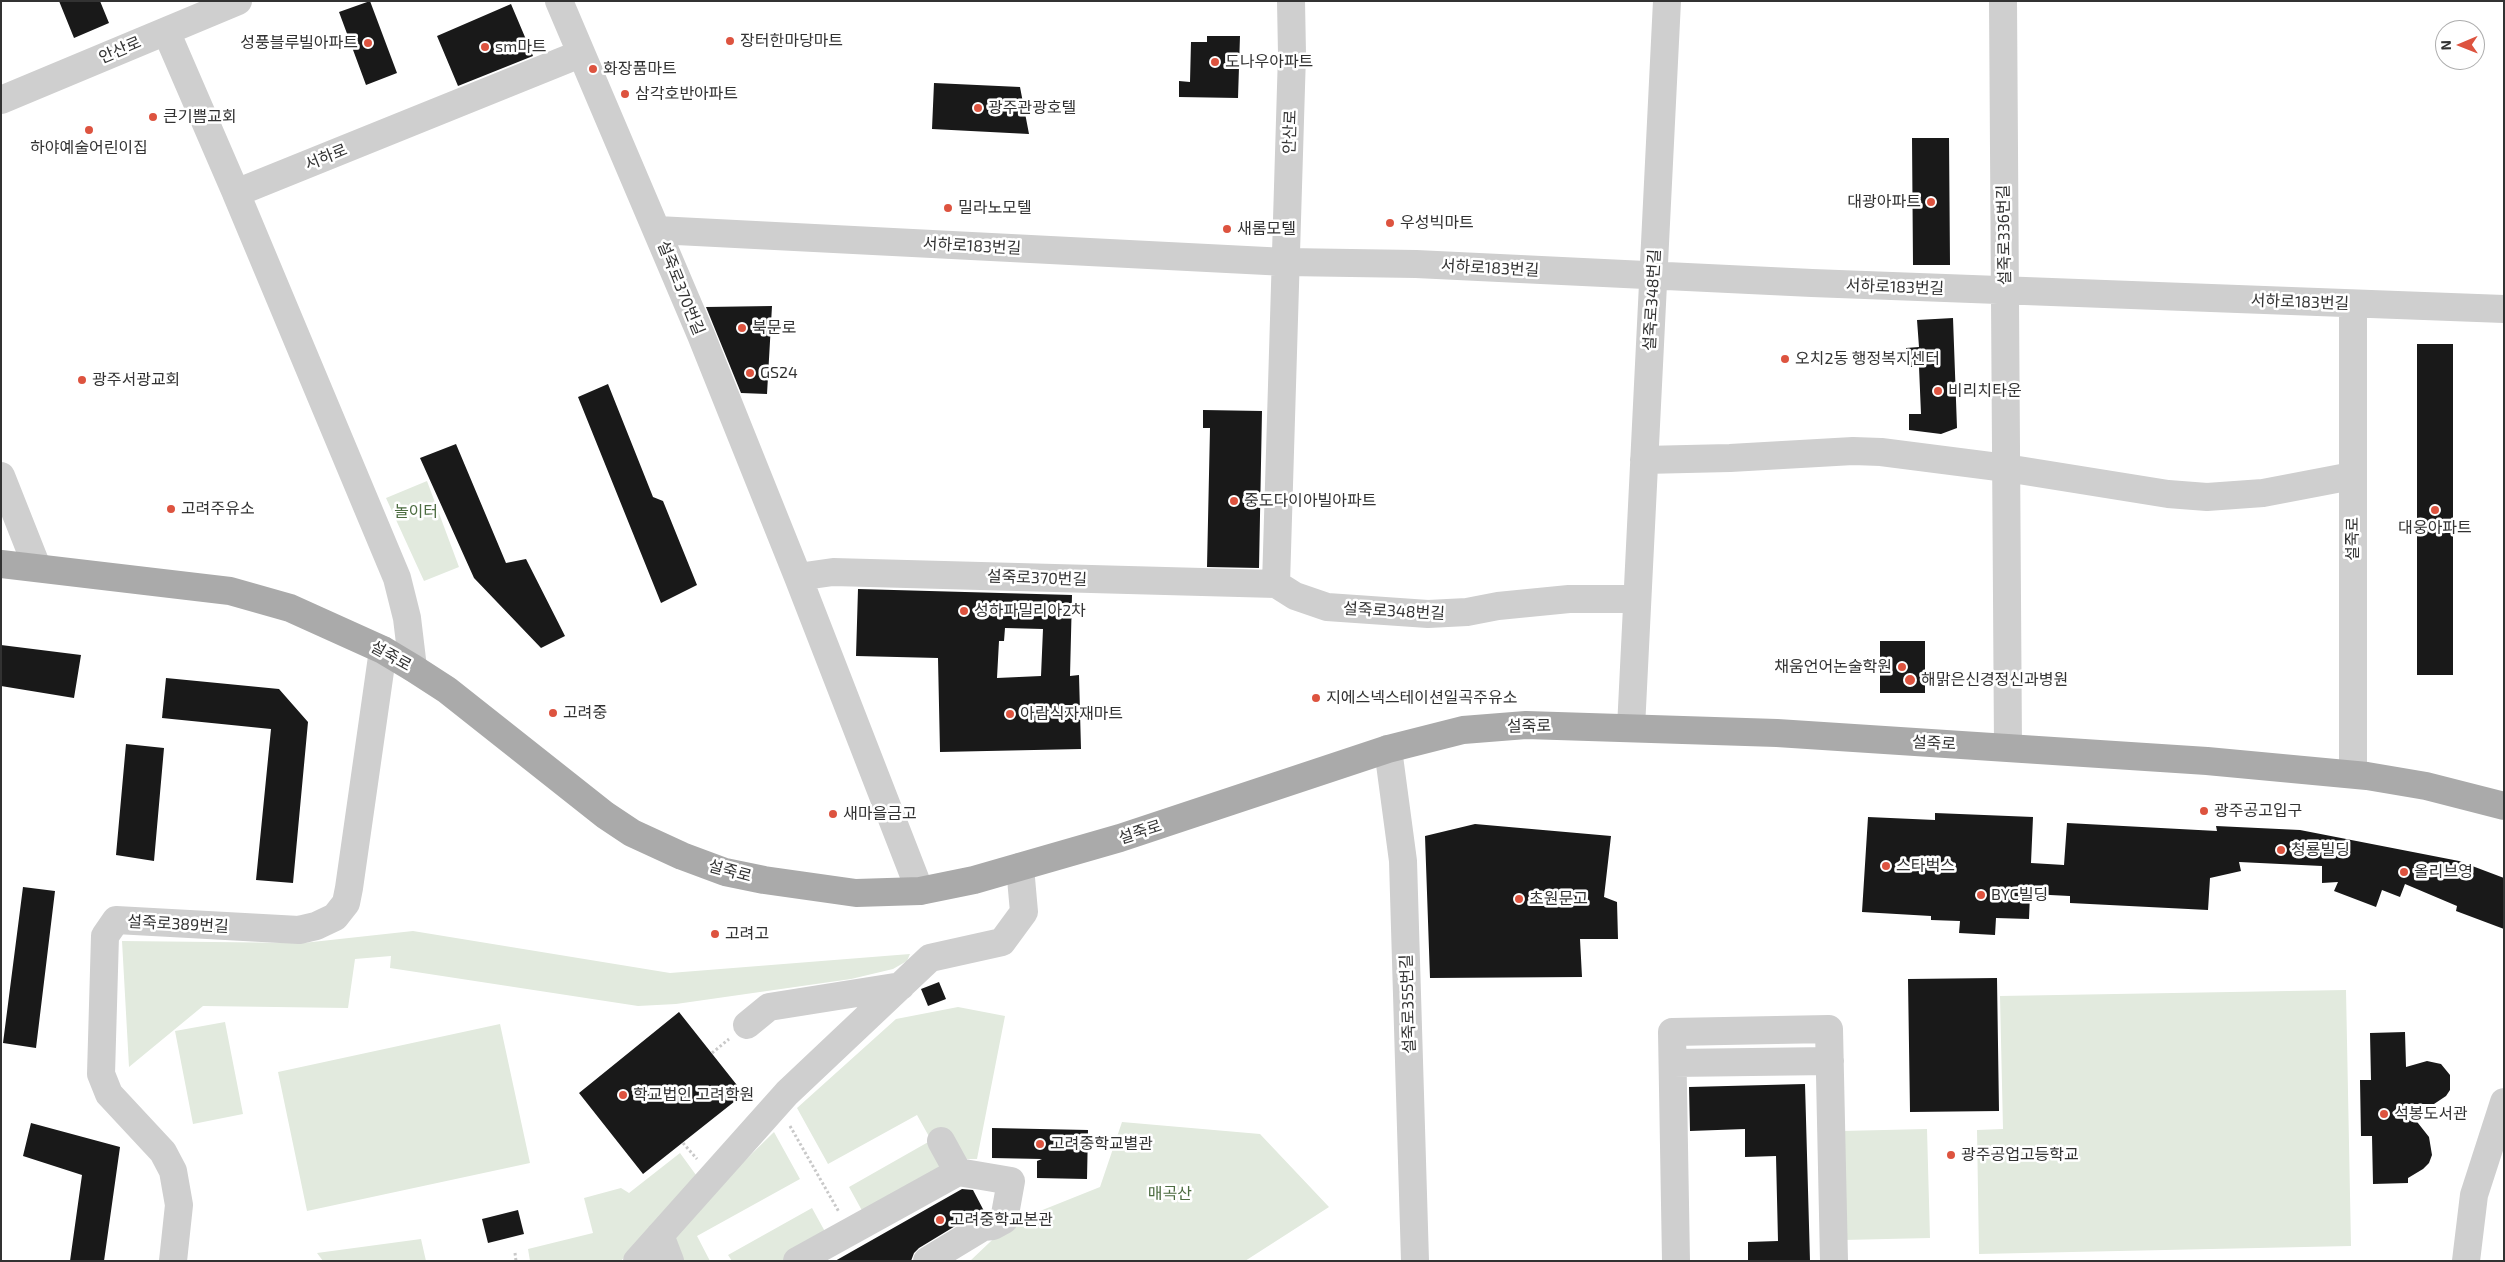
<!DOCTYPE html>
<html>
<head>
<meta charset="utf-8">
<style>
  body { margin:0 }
  #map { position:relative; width:2505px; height:1262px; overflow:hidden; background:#fff; font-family:"Exo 2",sans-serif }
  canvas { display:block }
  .frame { position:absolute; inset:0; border:2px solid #323232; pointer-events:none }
  .north { position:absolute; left:2435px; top:20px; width:50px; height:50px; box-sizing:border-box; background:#fff; border:1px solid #adadad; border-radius:50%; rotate:269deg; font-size:14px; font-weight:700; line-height:20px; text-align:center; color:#323232 }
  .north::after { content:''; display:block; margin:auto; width:18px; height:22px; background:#dd533f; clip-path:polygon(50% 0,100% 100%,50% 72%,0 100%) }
</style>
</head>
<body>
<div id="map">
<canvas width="2505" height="1262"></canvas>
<div class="frame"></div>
<div class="north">N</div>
</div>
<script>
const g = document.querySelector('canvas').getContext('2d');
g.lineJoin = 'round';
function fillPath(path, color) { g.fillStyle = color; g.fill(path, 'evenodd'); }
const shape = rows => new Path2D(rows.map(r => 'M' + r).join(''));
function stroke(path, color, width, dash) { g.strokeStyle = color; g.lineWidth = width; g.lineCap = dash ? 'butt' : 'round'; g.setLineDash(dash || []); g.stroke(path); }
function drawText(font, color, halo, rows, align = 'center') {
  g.font = font + ' "Exo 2","Noto Sans KR",sans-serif'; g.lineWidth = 5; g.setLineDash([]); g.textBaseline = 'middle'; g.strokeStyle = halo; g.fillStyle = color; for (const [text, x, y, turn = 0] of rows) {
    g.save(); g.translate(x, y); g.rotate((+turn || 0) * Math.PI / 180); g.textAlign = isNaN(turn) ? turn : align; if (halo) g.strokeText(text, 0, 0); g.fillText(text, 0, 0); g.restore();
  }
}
fillPath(shape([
  [427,481,459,567,424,581,386,498],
  [413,931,670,973,910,954,907,961,893,969,851,979,676,1004,638,1006,390,968,391,956,355,959,348,1008,203,1006,129,1067,122,941,303,943],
  [2346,990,2351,1246,1979,1254,1977,1130,2003,1129,2000,996],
  [958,1007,1005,1016,977,1159,966,1159,931,1140,917,1115,828,1164,797,1108,896,1019],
  [225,1022,243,1114,193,1124,175,1031],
  [500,1024,530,1163,307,1211,278,1072],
  [1122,1122,1260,1134,1329,1207,1245,1261,970,1261,1010,1223,1100,1187],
  [1927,1129,1930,1238,1843,1240,1841,1131],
  [774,1132,800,1179,697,1236,710,1261,681,1261,670,1234],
  [930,1141,947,1170,865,1216,849,1187],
  [680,1153,696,1175,621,1261,530,1261,528,1249,593,1233,584,1198,621,1188,629,1193],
  [812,1208,828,1237,786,1261,732,1261,728,1255],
  [421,1239,426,1261,323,1261,317,1253]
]), '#e2eade');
fillPath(shape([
  [59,1,100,1,109,23,74,38],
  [370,1,397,73,366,85,339,12],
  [511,4,533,56,458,86,437,36],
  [1207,36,1240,36,1238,98,1179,97,1179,81,1190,82,1191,42,1207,42],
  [934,83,1020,87,1029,134,932,129],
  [1912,138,1949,138,1950,265,1913,265],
  [772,306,767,394,741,393,706,307],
  [1953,318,1957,428,1941,434,1909,430,1909,414,1921,414,1919,367,1906,367,1906,348,1919,347,1917,320],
  [2417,344,2453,344,2453,675,2417,675],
  [608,384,653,497,663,501,697,585,661,603,578,397],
  [1203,410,1262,411,1259,568,1207,567,1210,428,1203,428],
  [456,444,506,563,526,559,565,636,541,648,474,578,420,458],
  [858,589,1072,595,1070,676,1079,675,1081,749,940,752,938,658,856,656],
  [1005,628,1043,629,1041,676,997,678,999,641,1004,641],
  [1880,641,1925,641,1925,693,1880,693],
  [1,645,81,655,74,698,1,686],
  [166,678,279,689,308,722,293,883,256,880,271,729,162,718],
  [126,744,164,748,154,861,116,855],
  [1935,813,2033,817,2031,863,2064,865,2067,823,2217,831,2216,826,2300,830,2459,861,2504,878,2504,929,2456,911,2457,906,2405,884,2400,897,2382,890,2376,907,2334,891,2338,882,2322,883,2322,866,2239,862,2241,871,2210,878,2208,910,2070,903,2070,896,2030,894,2029,919,1996,918,1995,935,1959,933,1960,921,1931,920,1931,916,1862,912,1868,817,1935,820],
  [1475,824,1611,836,1604,897,1617,902,1618,939,1580,939,1582,977,1430,978,1425,836],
  [23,887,55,891,36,1048,3,1043],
  [1997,978,1999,1111,1910,1112,1908,979],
  [939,982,946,999,928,1006,921,989],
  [679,1012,744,1094,643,1174,579,1093],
  [2405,1032,2406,1067,2427,1061,2441,1064,2450,1075,2450,1090,2446,1096,2434,1104,2403,1104,2429,1137,2432,1155,2429,1163,2423,1169,2408,1178,2408,1183,2373,1184,2372,1136,2361,1136,2360,1080,2371,1080,2370,1033],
  [1805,1084,1810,1261,1748,1261,1748,1242,1778,1241,1776,1156,1745,1157,1745,1129,1690,1131,1689,1087],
  [31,1123,120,1147,104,1261,70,1261,82,1175,23,1156],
  [992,1128,1088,1130,1087,1179,1037,1178,1037,1161,1042,1159,992,1158],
  [962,1189,973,1190,984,1211,975,1214,919,1248,914,1253,911,1261,835,1261],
  [518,1210,524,1234,488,1243,482,1219]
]), '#191919');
stroke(shape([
  [712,1053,729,1039],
  [790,1126,839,1212],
  [683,1143,697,1159],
  [515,1253,516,1261]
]), '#c9c9c9', 3, [2.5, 2.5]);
stroke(shape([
  [559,1,701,335,798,577,920,891],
  [2003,1,2008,747],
  [166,31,236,193,580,54],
  [1,100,238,1],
  [236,193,397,578,407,618,413,668],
  [657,230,1286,262,1416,264,1812,283,2504,309],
  [1644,460,1730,458,1853,451,1881,452,2006,468,2168,494,2207,497,2263,493,2352,476],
  [1,476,37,567],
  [798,577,833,572,1276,584],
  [1276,584,1292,54,1291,1],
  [1276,584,1295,596,1327,607,1428,614,1467,612,1498,606,1569,599,1637,599],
  [1631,728,1667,1],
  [1388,749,1403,861,1415,1261],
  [2353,774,2353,304],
  [747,1025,769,1007,901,986],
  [1673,1063,1830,1061],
  [941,1141,958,1172],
  [660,1235,670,1261],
  [173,1261,179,1205,173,1171,163,1152,109,1094,101,1074,105,936,116,920,299,930,316,926,335,917,346,903,349,888,383,650],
  [637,1261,787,1093,930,958,1002,942,1024,912,1020,867],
  [797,1261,958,1172,1011,1181,1004,1220,993,1226,983,1227,927,1261],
  [1676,1261,1672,1032,1829,1029,1834,1261],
  [2466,1261,2474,1195,2504,1102]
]), '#cfcfcf', 28);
stroke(shape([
  [1,564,230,591,290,608,383,650,413,668,447,690,605,815,632,833,682,856,725,872,764,880,856,893,920,891,974,880,1120,838,1388,749,1463,730,1526,725,1777,733,2207,761,2367,776,2426,786,2504,806]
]), '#aaa', 28);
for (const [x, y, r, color] of [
  [730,41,5,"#dd533f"],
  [368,43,5,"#dd533f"],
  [485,47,5,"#dd533f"],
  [1215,62,5,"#dd533f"],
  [593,69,5,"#dd533f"],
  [625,94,5,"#dd533f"],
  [978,108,5,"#dd533f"],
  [153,117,5,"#dd533f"],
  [89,130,5,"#dd533f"],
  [1931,202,5,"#dd533f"],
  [948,208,5,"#dd533f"],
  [1390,223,5,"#dd533f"],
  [1227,229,5,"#dd533f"],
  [742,328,5,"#dd533f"],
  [1785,359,5,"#dd533f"],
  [750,373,5,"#dd533f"],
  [82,380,5,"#dd533f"],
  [1938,391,5,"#dd533f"],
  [1234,501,5,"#dd533f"],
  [171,509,5,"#dd533f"],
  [2435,510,5,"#dd533f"],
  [964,611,5,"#dd533f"],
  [1902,667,5,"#dd533f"],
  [1910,680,6,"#dd533f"],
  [1316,698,5,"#dd533f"],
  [553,713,5,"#dd533f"],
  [1010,714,5,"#dd533f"],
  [2204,811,5,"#dd533f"],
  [833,814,5,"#dd533f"],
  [2281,850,5,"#dd533f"],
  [1886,866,5,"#dd533f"],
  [2404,872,5,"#dd533f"],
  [1981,895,5,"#dd533f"],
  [1519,899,5,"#dd533f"],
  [715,934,5,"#dd533f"],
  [623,1095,5,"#dd533f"],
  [2384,1114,5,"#dd533f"],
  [1040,1144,5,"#dd533f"],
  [1951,1155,5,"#dd533f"],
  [940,1220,5,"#dd533f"]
]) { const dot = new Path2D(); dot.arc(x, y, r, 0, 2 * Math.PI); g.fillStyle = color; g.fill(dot); stroke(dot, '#fff', 2); }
drawText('16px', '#323232', '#fff', [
  ["장터한마당마트",740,41],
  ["성풍블루빌아파트",358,43,"right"],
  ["sm마트",495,47],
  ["도나우아파트",1225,62],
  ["화장품마트",603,69],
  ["삼각호반아파트",635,94],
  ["광주관광호텔",988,108],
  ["큰기쁨교회",163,117],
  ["하야예술어린이집",89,148,"center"],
  ["대광아파트",1921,202,"right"],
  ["밀라노모텔",958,208],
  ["우성빅마트",1400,223],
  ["새롬모텔",1237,229],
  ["북문로",752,328],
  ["오치2동 행정복지센터",1795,359],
  ["GS24",760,373],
  ["광주서광교회",92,380],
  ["비리치타운",1948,391],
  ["중도다이아빌아파트",1244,501],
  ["고려주유소",181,509],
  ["대웅아파트",2435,528,"center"],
  ["성하파밀리아2차",974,611],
  ["채움언어논술학원",1892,667,"right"],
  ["해맑은신경정신과병원",1921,680],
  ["지에스넥스테이션일곡주유소",1326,698],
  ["고려중",563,713],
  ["아람식자재마트",1020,714],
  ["광주공고입구",2214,811],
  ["새마을금고",843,814],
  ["청룡빌딩",2291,850],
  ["스타벅스",1896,866],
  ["올리브영",2414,872],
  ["BYC빌딩",1991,895],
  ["초원문고",1529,899],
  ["고려고",725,934],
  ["학교법인 고려학원",633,1095],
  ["석봉도서관",2394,1114],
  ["고려중학교별관",1050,1144],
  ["광주공업고등학교",1961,1155],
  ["고려중학교본관",950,1220]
], 'left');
drawText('16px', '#323232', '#fff', [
  ["안산로",120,50,-23],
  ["안산로",1290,132,-88],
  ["서하로",326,157,-22],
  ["설죽로336번길",2004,235,-91],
  ["서하로183번길",972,246,3],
  ["서하로183번길",1490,268,3],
  ["서하로183번길",1895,287,2],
  ["설죽로370번길",681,288,68],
  ["설죽로348번길",1652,300,-87],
  ["서하로183번길",2300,302,2],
  ["설죽로",2353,539,-90],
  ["설죽로370번길",1037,578,2],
  ["설죽로348번길",1394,611,3],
  ["설죽로",391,656,29],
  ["설죽로",1529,726,-1],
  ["설죽로",1934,743,3],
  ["설죽로",1140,832,-18],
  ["설죽로",730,871,15],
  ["설죽로389번길",178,924,3],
  ["설죽로355번길",1408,1004,-92]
]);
drawText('16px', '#4c6c40', '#fff', [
  ["놀이터",416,512],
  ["매곡산",1170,1194]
]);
</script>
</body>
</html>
